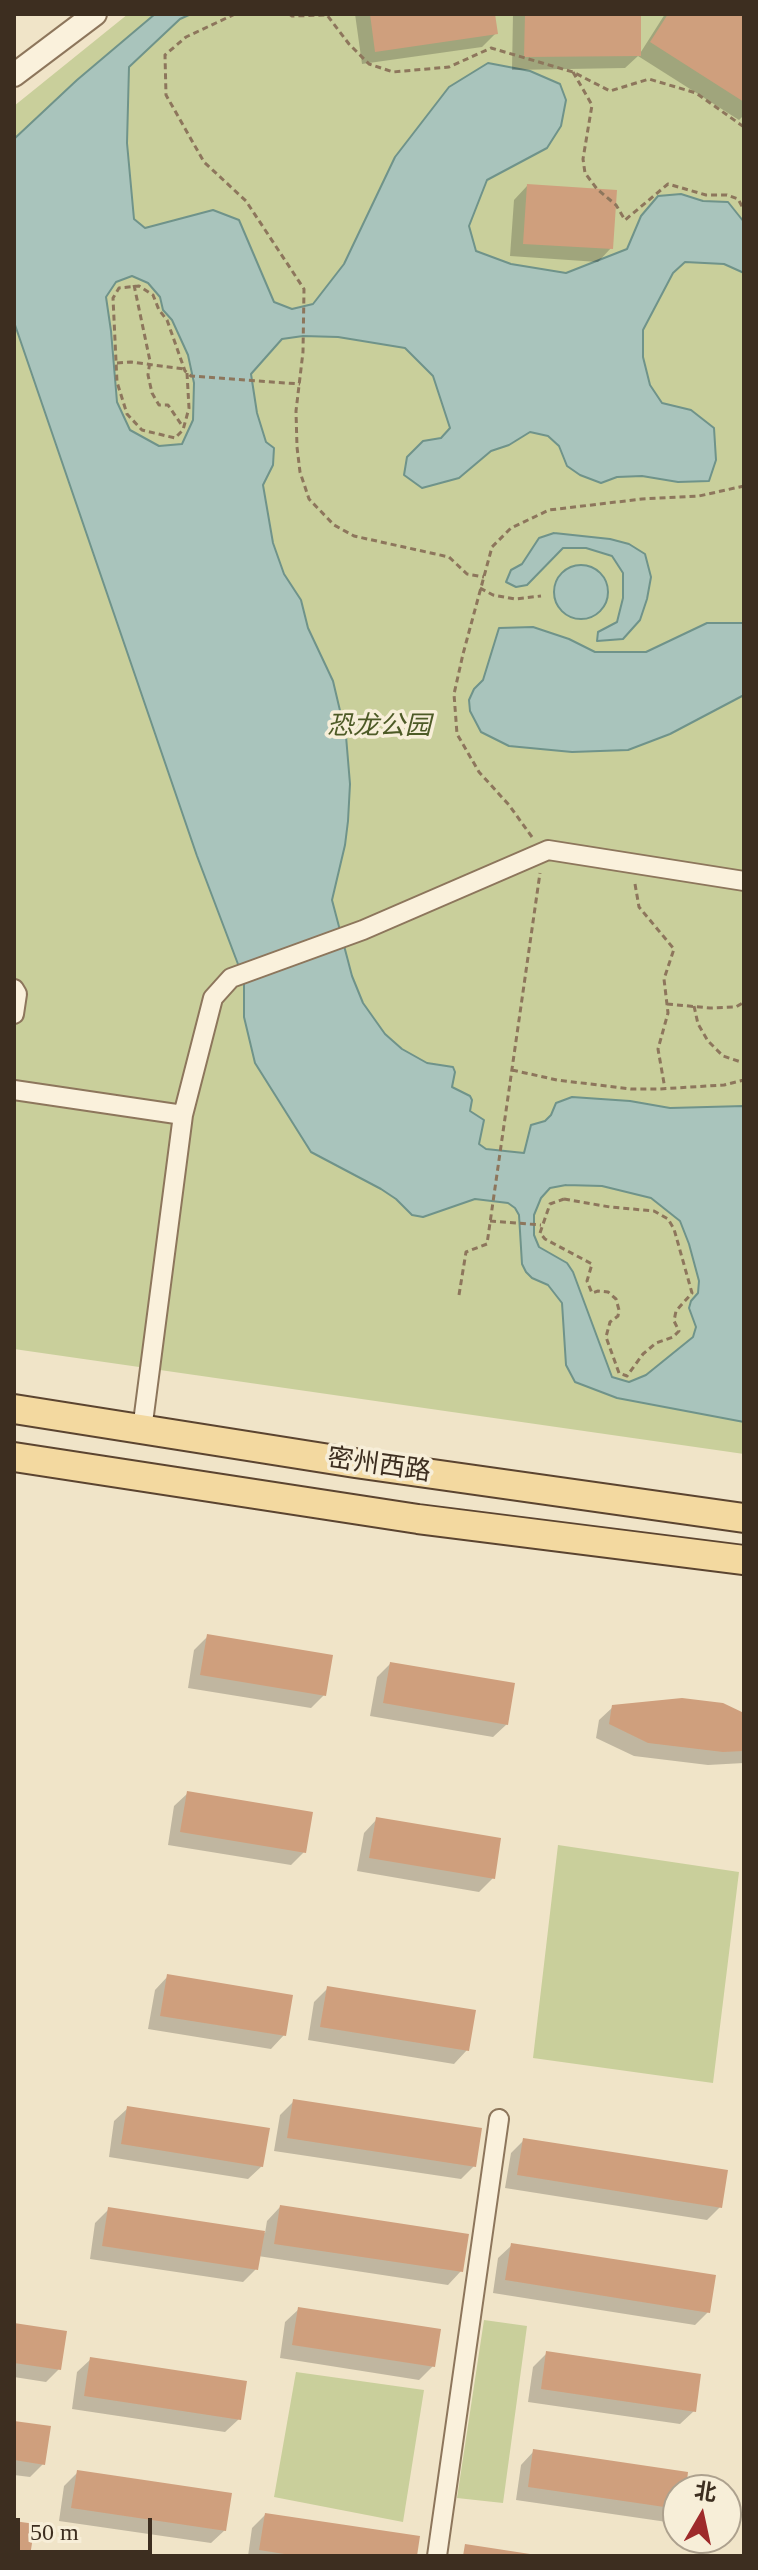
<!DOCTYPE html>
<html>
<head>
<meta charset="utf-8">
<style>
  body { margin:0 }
  #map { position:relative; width:758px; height:2570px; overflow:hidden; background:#f0e4c8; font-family:"Times New Roman","Noto Sans SC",serif }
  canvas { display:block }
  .frame { position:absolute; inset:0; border:16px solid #3d2e20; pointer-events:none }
  .north { position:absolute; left:662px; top:2474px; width:80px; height:80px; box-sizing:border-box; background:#f7eed8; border:2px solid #ada18e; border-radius:50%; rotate:9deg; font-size:22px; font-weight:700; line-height:32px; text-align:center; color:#3d2e20 }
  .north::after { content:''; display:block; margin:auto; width:28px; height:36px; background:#9e2a2b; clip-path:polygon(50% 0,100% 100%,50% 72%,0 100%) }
  .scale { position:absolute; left:16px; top:2518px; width:136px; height:36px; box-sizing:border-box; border:4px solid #3d2e20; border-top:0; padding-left:10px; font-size:24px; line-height:28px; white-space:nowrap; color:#3d2e20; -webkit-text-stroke:6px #f7eed8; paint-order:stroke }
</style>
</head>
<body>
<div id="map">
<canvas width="758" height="2570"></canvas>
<div class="frame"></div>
<div class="north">北</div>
<div class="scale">50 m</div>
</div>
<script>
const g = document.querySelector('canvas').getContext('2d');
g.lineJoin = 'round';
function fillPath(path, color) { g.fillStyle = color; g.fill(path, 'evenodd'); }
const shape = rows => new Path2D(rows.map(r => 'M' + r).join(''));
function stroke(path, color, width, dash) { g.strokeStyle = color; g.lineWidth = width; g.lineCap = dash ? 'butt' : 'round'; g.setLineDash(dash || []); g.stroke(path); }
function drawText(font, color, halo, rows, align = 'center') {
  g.font = font + ' "Times New Roman","Noto Sans SC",serif'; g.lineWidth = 7; g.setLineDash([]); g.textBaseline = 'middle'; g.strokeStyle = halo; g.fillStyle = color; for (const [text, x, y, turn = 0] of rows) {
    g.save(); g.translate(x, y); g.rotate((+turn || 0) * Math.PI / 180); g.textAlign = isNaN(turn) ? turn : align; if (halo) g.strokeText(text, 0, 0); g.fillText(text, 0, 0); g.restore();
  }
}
fillPath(shape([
  [128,14,744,14,744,1454,14,1349,14,106],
  [558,1845,739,1872,713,2083,533,2058],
  [484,2320,527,2326,503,2503,457,2498],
  [296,2372,424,2390,403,2522,274,2497]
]), '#c9cf9b');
const water = shape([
  [155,14,191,14,180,19,129,67,127,143,134,219,145,228,213,210,239,220,274,302,292,309,313,304,344,264,395,157,449,87,488,63,530,71,560,84,566,100,561,126,547,148,487,180,469,226,476,251,511,264,566,273,627,249,641,216,658,196,681,194,703,201,728,202,744,222,744,273,724,264,685,262,673,273,643,330,643,357,650,385,662,403,691,410,714,428,716,460,709,481,678,482,642,476,617,477,601,483,580,475,567,466,559,446,548,436,530,432,509,445,491,451,459,478,422,488,404,475,407,457,423,441,441,438,450,428,433,376,405,348,338,337,303,336,282,339,251,374,257,413,266,442,274,448,273,465,263,485,273,543,284,574,301,600,308,628,333,681,346,736,350,784,348,821,345,845,332,900,352,976,363,1003,385,1034,402,1049,427,1063,453,1067,455,1072,452,1087,470,1096,472,1100,470,1111,484,1120,479,1144,486,1149,524,1153,531,1125,545,1121,551,1115,556,1103,572,1097,630,1101,670,1108,744,1106,744,1422,617,1398,575,1382,566,1365,562,1303,548,1285,532,1278,526,1272,522,1264,519,1215,515,1208,508,1203,475,1199,423,1217,412,1215,396,1199,381,1189,311,1152,255,1063,244,1017,244,980,197,856,14,322,14,139,77,80,155,14],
  [132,276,148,283,160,297,163,310,172,320,188,355,194,383,193,420,182,444,159,446,130,430,117,402,111,331,106,297,116,282,132,276],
  [566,1185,602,1186,651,1198,680,1221,689,1244,699,1281,698,1293,691,1301,689,1308,696,1327,693,1337,646,1375,629,1382,612,1377,573,1272,567,1263,539,1247,534,1235,534,1215,541,1198,550,1188,566,1185],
  [554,533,610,539,629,544,645,554,651,577,647,599,640,620,623,639,597,641,598,632,617,622,623,598,623,573,612,556,586,548,563,548,527,585,516,587,506,582,511,570,522,564,539,538,554,533],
  '554 592a27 27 0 1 1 54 0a27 27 0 1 1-54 0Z',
  [707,623,744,623,744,695,670,734,628,750,572,752,509,746,481,732,470,711,469,700,474,689,483,680,499,628,533,627,569,639,595,652,646,652,707,623]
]);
fillPath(water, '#a9c4bc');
stroke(water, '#6f938a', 2);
fillPath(shape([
  [355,14,493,14,495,34,482,47,362,64],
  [513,14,639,14,639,55,665,14,740,14,744,16,744,115,739,120,638,56,625,68,512,70],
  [527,186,611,248,598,262,510,256,514,200],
  [208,1636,324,1695,311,1708,188,1688,194,1650],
  [390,1664,507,1724,493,1737,370,1716,377,1677],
  [613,1707,744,1715,744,1763,708,1765,634,1756,596,1738,599,1720],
  [188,1793,304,1852,291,1865,168,1845,174,1806],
  [377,1819,493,1878,479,1892,357,1871,364,1833],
  [168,1976,284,2035,271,2049,148,2029,155,1990],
  [327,1989,467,2050,454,2064,308,2040,314,2002],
  [294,2101,474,2166,461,2179,274,2151,280,2115],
  [128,2108,262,2166,248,2179,109,2157,114,2121],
  [524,2140,720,2207,707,2220,505,2188,511,2153],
  [280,2207,461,2271,448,2285,258,2256,256,2269,243,2282,90,2259,95,2223,109,2209,265,2233,267,2221],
  [512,2245,708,2312,695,2325,493,2293,498,2258],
  [299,2309,433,2366,419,2380,280,2358,285,2322],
  [14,2325,59,2369,46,2382,14,2377],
  [547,2353,694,2411,680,2424,528,2402,533,2367],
  [91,2359,239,2419,225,2432,72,2409,77,2372],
  [14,2423,43,2464,30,2477,14,2475],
  [534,2451,684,2490,678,2490,678,2512,667,2522,516,2500,521,2465],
  [78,2472,225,2530,211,2543,59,2521,64,2486],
  [265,2515,415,2556,248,2556,252,2528]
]), '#0003');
fillPath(shape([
  [370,14,495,14,498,34,375,52],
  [525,14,641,14,641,56,524,57],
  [668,14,744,14,744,102,650,42],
  [527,184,617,190,613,249,523,244],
  [207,1634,333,1655,326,1696,200,1675],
  [390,1662,515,1683,508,1725,383,1703],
  [682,1698,723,1703,744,1713,744,1751,723,1752,648,1743,609,1724,612,1705],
  [187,1791,313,1812,306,1853,180,1832],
  [376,1817,501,1838,495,1879,369,1858],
  [167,1974,293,1995,286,2036,160,2016],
  [327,1986,476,2010,469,2051,320,2027],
  [293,2099,482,2128,476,2167,287,2138],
  [127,2106,270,2128,263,2167,121,2144],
  [523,2138,728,2170,722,2208,517,2175],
  [280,2205,469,2234,463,2272,274,2244],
  [108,2207,265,2231,258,2270,102,2246],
  [511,2243,716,2275,710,2313,505,2280],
  [298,2307,441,2329,435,2367,292,2345],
  [14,2323,67,2331,61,2370,14,2363],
  [546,2351,701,2374,696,2412,541,2389],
  [90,2357,247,2381,241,2420,84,2396],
  [14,2421,51,2426,45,2465,14,2460],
  [533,2449,688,2472,686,2490,678,2490,678,2509,528,2487],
  [77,2470,232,2493,226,2531,71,2508],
  [265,2513,420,2536,417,2556,297,2556,259,2550],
  [14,2521,35,2524,30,2556,14,2556],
  [465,2544,530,2554,530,2556,463,2556]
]), '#cf9f7d');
const minor = shape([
  [14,989,17,994,14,1014],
  [14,1090,183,1115],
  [142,1430,183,1115,213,998,231,978,363,930,548,850,744,881],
  [437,2556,499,2119]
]);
const tertiary = shape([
  [14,75,95,14]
]);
const primary = shape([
  [14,1409,355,1463,744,1518],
  [14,1457,418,1519,744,1560]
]);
stroke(minor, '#8d765c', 22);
stroke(tertiary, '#8d765c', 26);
stroke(primary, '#5b4430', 32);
stroke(shape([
  [235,14,186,37,165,55,166,95,204,162,246,201,304,289,303,352,296,411,297,447,300,472,309,499,334,525,354,536,449,557,467,574,484,577],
  [289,14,292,16,327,15,349,44,369,64,393,72,449,67,491,48,573,72,610,91,649,79,696,93,744,127],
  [573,72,592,105,583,159,585,173,597,189,616,205,625,220,668,184,706,195,727,195,738,199,744,210],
  [134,285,150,361,148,375,152,393,159,405,168,405,183,427],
  [117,363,131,362,184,369],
  [187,373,189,408,183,430,175,438,142,430,127,414,117,382,113,298,119,288,139,286,153,295,159,310,167,320,185,371,191,376,300,384],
  [480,588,493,595,515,599,541,596],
  [532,837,509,805,479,772,457,734,454,694,463,654,492,547,511,528,549,510,642,499,699,496,744,486],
  [635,884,639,907,674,949,664,979,668,1013,658,1049,665,1089],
  [667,1004,710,1008,736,1007,744,1002],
  [694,1006,698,1024,708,1041,723,1056,744,1063],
  [512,1070,557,1080,631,1089,659,1089,724,1085,744,1080],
  [564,1199,610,1207,654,1211,668,1219,674,1229,692,1293,676,1311,674,1321,679,1331,673,1337,656,1343,643,1354,627,1376,619,1373,606,1337,610,1322,618,1316,619,1310,616,1299,608,1292,598,1291,592,1293,587,1281,592,1264,545,1239,540,1233,550,1204,564,1199],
  [490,1221,541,1225],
  [459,1295,466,1252,487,1244,540,873]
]), '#8d765c', 3, [6, 4]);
stroke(minor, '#faf1dc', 18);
stroke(tertiary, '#faf1dc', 22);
stroke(primary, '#f3d9a0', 28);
drawText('italic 26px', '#4d5a26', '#f7eed8', [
  ["恐龙公园",379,727]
]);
drawText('26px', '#3d2e20', '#f7eed8', [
  ["密州西路",379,1466,8]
]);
</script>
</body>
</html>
